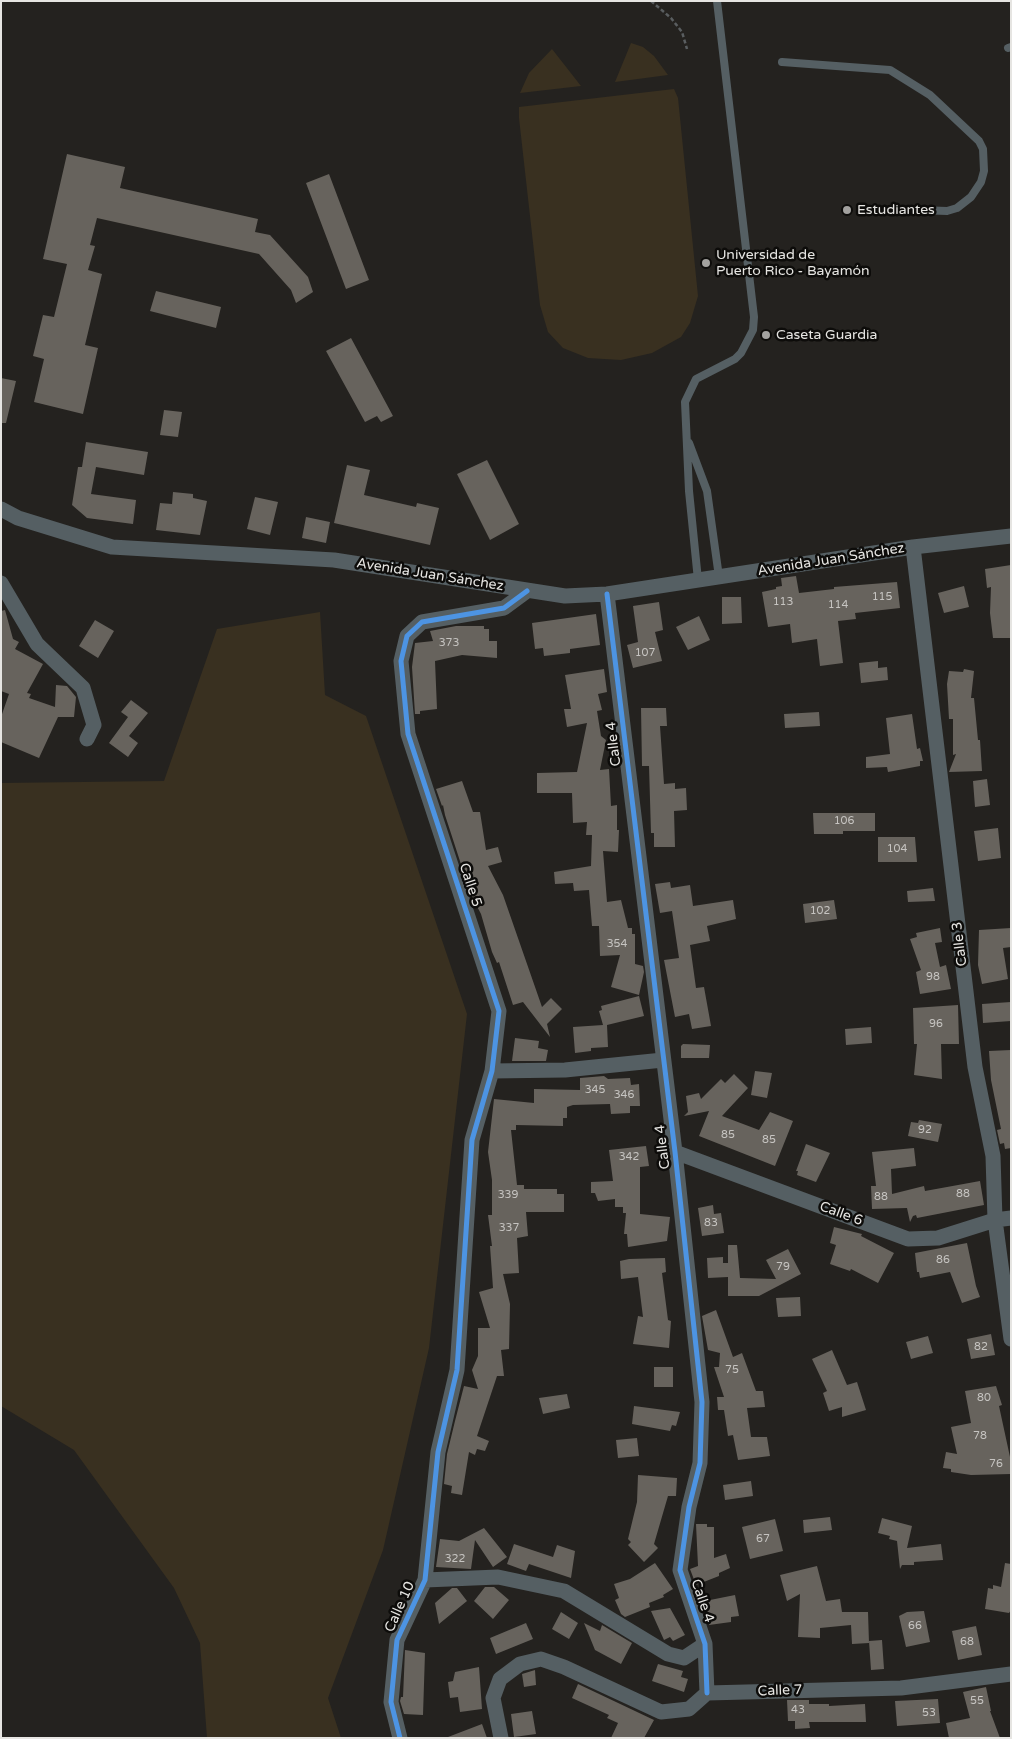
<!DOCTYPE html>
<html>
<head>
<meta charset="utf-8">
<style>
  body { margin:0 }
  #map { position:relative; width:1012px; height:1739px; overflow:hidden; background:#24221f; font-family:"Varela Round",sans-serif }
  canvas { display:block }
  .frame { position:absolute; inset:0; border:2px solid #e6e5e2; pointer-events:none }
</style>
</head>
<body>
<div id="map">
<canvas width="1012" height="1739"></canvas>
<div class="frame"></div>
</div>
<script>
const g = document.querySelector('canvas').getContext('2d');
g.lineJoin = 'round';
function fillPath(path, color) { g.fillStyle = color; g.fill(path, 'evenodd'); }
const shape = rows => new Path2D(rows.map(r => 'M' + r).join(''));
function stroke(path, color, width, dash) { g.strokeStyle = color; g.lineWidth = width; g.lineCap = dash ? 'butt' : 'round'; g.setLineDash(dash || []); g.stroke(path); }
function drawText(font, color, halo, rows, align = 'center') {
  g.font = font + ' "Varela Round",sans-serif'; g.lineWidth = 5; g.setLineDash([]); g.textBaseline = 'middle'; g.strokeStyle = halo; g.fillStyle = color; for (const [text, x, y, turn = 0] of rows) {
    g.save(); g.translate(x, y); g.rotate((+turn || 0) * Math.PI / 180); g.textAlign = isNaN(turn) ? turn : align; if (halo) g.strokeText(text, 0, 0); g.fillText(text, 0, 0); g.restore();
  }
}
fillPath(shape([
  [631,43,643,47,654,56,668,75,615,82],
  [552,49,581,86,520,93,529,73],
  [674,89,678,98,698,296,690,323,681,337,652,353,621,360,588,358,563,348,548,332,540,305,519,118,519,107],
  [320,612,325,695,366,716,467,1014,429,1348,383,1550,328,1698,341,1738,207,1738,200,1643,174,1588,74,1450,1,1406,1,783,164,781,217,629]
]), '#393020');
fillPath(shape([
  [67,154,125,167,120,188,258,219,255,232,270,235,308,277,313,292,296,303,291,290,259,254,97,218,90,245,95,246,88,270,102,274,85,345,98,348,83,414,34,402,44,359,33,356,43,315,54,317,67,264,43,259],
  [329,174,369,280,346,289,306,183],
  [156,291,221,307,216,328,150,311],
  [351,338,393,416,381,422,377,416,365,422,326,351],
  [1,378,16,381,6,423,1,423],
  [164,410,182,412,178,437,160,435],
  [86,442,148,452,144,475,96,467,91,494,136,500,133,524,87,518,72,505,78,467,82,467],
  [487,460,519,524,490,540,457,474],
  [347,465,370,470,364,495,416,507,417,503,439,508,430,545,334,523],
  [173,492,193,494,193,498,207,501,200,535,156,530,160,503,172,504],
  [255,497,278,502,270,535,247,529],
  [306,517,330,522,326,543,302,538],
  [1011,565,1011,638,993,638,990,613,991,587,987,588,985,569],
  [796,576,799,593,834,589,834,587,897,582,900,608,855,613,856,619,838,621,843,663,820,666,817,639,792,643,790,624,768,627,762,592,776,589,776,587,782,586,781,578],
  [964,586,969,607,944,613,938,593],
  [722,597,741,597,742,623,722,624],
  [659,602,663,630,655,632,662,661,633,668,627,645,638,642,633,606],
  [5,610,13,639,19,642,15,649,43,664,27,693,31,694,29,698,55,707,56,685,67,686,76,697,74,717,58,717,39,758,1,742,1,717,9,694,1,691,1,611],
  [596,614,600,645,570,649,570,653,544,656,543,648,535,649,532,623],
  [699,616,710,640,688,650,676,627],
  [95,620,114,631,98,658,79,646],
  [456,626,484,626,484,629,489,629,489,641,497,641,497,658,462,655,435,661,437,709,420,711,420,714,415,714,412,667,415,643,433,641,430,631],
  [878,661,878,668,887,667,888,680,861,683,859,663],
  [604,669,607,692,598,694,602,710,597,711,601,736,606,740,600,770,609,769,611,806,617,805,617,830,619,830,618,852,603,851,607,902,621,900,628,928,632,928,632,934,635,934,635,964,643,966,644,972,639,995,611,987,620,955,600,956,599,926,592,926,589,890,574,891,573,883,555,884,554,872,591,866,592,835,586,835,587,822,573,823,572,793,537,793,537,773,577,772,587,723,567,727,564,709,571,709,565,675],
  [964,669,974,671,971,698,974,698,978,740,980,740,982,771,949,772,956,754,953,755,953,719,949,719,947,684,949,671,963,672],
  [131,700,148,713,129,736,138,743,128,757,109,743,128,717,121,712],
  [641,708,666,708,667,726,660,726,664,784,675,783,675,789,686,788,687,810,674,811,675,847,654,847,654,833,651,833,649,766,642,766],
  [819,712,820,726,785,728,784,714],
  [912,714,917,749,920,748,923,761,920,761,920,766,888,772,887,767,866,768,866,757,890,754,886,718],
  [987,779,990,805,975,807,973,781],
  [462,781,473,812,480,812,486,850,498,847,502,862,488,866,503,895,542,1007,551,998,562,1009,547,1024,550,1037,523,1002,513,1005,499,962,497,963,492,952,481,914,471,895,445,815,443,805,442,806,436,789],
  [813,813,875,813,875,831,843,831,843,834,814,834],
  [998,828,1001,858,978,861,974,831],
  [878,837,915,837,917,862,878,862],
  [670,882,671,888,690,885,693,906,733,900,736,919,707,926,710,941,690,945,696,988,704,987,711,1026,692,1029,689,1014,675,1017,664,960,679,958,672,911,660,913,655,884],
  [933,888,935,901,908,902,907,891],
  [834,900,837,919,805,923,803,904],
  [940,928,942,942,935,943,940,967,946,965,951,989,920,994,916,972,921,970,910,939,917,937,916,933],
  [1011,928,1011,947,1003,948,1008,979,982,984,978,965,979,930],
  [639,996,644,1016,607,1025,608,1047,591,1048,591,1051,575,1053,573,1027,603,1025,599,1011,602,1010,601,1006],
  [1011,1002,1011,1021,983,1023,982,1004],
  [958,1005,959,1044,941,1044,942,1079,914,1075,917,1044,914,1044,913,1008],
  [871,1027,872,1043,846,1045,845,1029],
  [515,1038,539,1041,538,1048,548,1050,546,1061,512,1061],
  [683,1044,710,1045,709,1058,681,1058,681,1046],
  [1011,1050,1011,1148,1005,1149,1004,1143,1000,1144,997,1130,1001,1129,991,1080,989,1051],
  [755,1071,772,1073,767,1098,751,1095],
  [734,1074,748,1088,722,1116,759,1130,770,1112,793,1121,775,1166,699,1136,709,1111,684,1116,688,1112,686,1096,699,1093,701,1099,721,1079,725,1083],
  [604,1076,608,1079,630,1078,631,1085,639,1084,640,1106,630,1106,630,1113,611,1114,610,1104,573,1105,567,1107,567,1118,563,1118,563,1126,516,1125,516,1130,511,1130,517,1185,524,1185,524,1189,557,1189,557,1194,564,1194,564,1212,526,1212,528,1236,517,1238,519,1273,503,1274,510,1304,509,1349,501,1350,504,1376,497,1376,477,1436,489,1441,485,1451,477,1449,475,1455,469,1452,462,1495,451,1493,452,1486,444,1484,447,1454,455,1421,464,1386,478,1389,472,1370,478,1356,478,1328,490,1328,479,1292,493,1288,490,1246,492,1246,488,1215,492,1215,492,1180,488,1152,494,1099,534,1103,534,1089,580,1090,580,1078],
  [919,1120,942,1124,938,1142,908,1136,911,1122,918,1123],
  [806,1144,830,1153,816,1182,797,1175,798,1171,796,1171],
  [646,1146,649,1166,640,1167,640,1214,670,1217,667,1241,628,1247,627,1234,624,1234,626,1213,623,1213,623,1207,615,1207,615,1199,598,1201,595,1193,591,1193,591,1182,613,1181,609,1150],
  [914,1148,916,1166,891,1169,892,1194,924,1186,925,1191,980,1181,984,1205,917,1218,916,1215,913,1216,910,1222,907,1208,872,1209,871,1186,876,1186,872,1152],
  [713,1205,714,1214,721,1213,724,1233,702,1236,698,1208],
  [834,1227,862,1234,861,1236,894,1253,878,1283,851,1269,850,1271,830,1264,836,1245,830,1243],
  [967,1243,976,1286,980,1297,962,1303,950,1272,920,1278,919,1272,917,1272,915,1253],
  [728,1245,737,1245,740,1278,776,1279,766,1260,788,1249,801,1274,759,1296,728,1296,728,1277,708,1278,707,1258,723,1257,723,1263,728,1263],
  [665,1258,666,1272,662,1273,668,1320,671,1321,669,1348,633,1344,638,1316,643,1317,638,1277,621,1279,620,1261,629,1259],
  [800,1297,801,1316,778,1317,776,1298],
  [716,1310,733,1357,742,1353,756,1391,763,1391,765,1407,747,1408,751,1437,767,1437,770,1456,738,1460,733,1435,728,1436,724,1410,718,1410,717,1397,724,1397,714,1367,719,1367,720,1353,708,1350,702,1316],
  [991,1334,995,1355,971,1359,967,1339],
  [928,1336,933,1353,911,1359,906,1342],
  [832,1350,847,1385,857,1382,866,1410,842,1417,842,1407,829,1411,823,1393,827,1391,812,1359],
  [654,1367,673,1367,673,1387,654,1387],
  [996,1386,1002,1405,999,1406,1010,1457,1011,1474,971,1475,951,1472,951,1469,943,1468,946,1452,957,1454,951,1427,971,1423,965,1391],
  [567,1394,570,1408,543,1414,539,1398],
  [634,1406,680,1412,676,1426,672,1425,670,1431,632,1424],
  [637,1438,639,1456,618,1458,616,1440],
  [638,1475,677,1478,676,1496,668,1496,654,1544,658,1548,644,1562,628,1545,631,1542,628,1539,637,1502],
  [751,1481,753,1496,725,1500,723,1485],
  [830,1517,832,1530,804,1533,803,1520],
  [882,1518,912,1526,907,1548,941,1544,943,1560,914,1562,914,1565,902,1565,900,1569,897,1541,889,1539,890,1536,878,1533],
  [775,1519,783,1551,750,1559,742,1527],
  [696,1524,707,1524,707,1527,714,1527,714,1558,726,1554,730,1568,719,1573,719,1576,696,1585,690,1569,698,1566],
  [484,1528,507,1557,493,1567,475,1540,471,1569,436,1567,440,1539,459,1541],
  [514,1544,553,1557,557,1545,575,1551,571,1578,529,1564,526,1571,507,1564],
  [655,1563,673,1589,663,1595,664,1597,649,1603,650,1607,625,1617,621,1614,615,1600,619,1598,614,1584,630,1579],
  [1005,1563,1011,1564,1011,1610,1009,1613,985,1609,988,1588,993,1589,993,1585,1001,1587],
  [817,1566,826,1601,840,1599,842,1612,868,1612,869,1643,852,1644,851,1625,820,1628,820,1638,798,1637,800,1594,787,1601,780,1575],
  [485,1587,494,1587,509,1600,493,1619,474,1601],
  [452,1588,457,1588,467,1601,439,1624,435,1603],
  [735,1595,739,1616,731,1617,731,1622,709,1625,705,1616,705,1601],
  [670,1608,685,1635,673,1641,670,1637,664,1640,651,1611],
  [924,1611,930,1642,906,1647,899,1616,907,1612],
  [561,1612,578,1623,569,1639,552,1629],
  [526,1623,533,1639,496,1654,490,1638],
  [584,1623,600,1631,602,1625,632,1643,621,1664,595,1650],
  [976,1626,982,1655,958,1660,952,1631],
  [882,1640,884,1669,871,1670,869,1641],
  [405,1650,425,1653,423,1715,404,1714,400,1701,401,1697,403,1697],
  [658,1664,683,1671,681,1677,688,1679,684,1692,652,1681],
  [479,1667,482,1709,460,1712,458,1697,450,1698,448,1682,453,1681,455,1672],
  [535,1670,536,1685,524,1687,522,1674],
  [578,1684,654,1720,644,1738,611,1738,618,1723,607,1718,609,1715,572,1698],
  [986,1687,991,1711,990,1711,1000,1738,949,1738,946,1723,970,1718,963,1692],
  [938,1699,940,1723,897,1726,895,1701],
  [787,1700,809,1700,809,1704,829,1704,829,1706,865,1704,866,1722,809,1722,810,1728,795,1729,795,1721,788,1721],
  [532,1711,536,1734,514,1737,511,1714],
  [482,1724,487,1738,448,1738,448,1737]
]), '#67635d');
stroke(shape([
  [651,1,671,18,682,32,687,49]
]), '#5a5e60', 2.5, [4, 2.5]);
stroke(shape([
  [1008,48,1011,47],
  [782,62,890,70,930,95,979,141,983,149,984,171,981,182,971,197,957,208,947,211,918,210],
  [689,443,707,491,719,577],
  [698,580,689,491,685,402,696,379,735,359,741,353,753,330,754,317,717,1]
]), '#555f63', 8);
stroke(shape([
  [1,509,18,518,112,547,334,560,565,596,607,594,913,547,1011,536],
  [913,547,975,1067,993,1156,995,1220,1011,1339],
  [1,583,37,644,83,688,94,725,87,739],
  [607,594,675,1152,702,1402,700,1463,689,1507,680,1570,705,1644,707,1693],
  [492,1071,565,1070,663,1060],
  [675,1152,908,1239,938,1238,995,1220,1011,1218],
  [425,1580,498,1577,564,1591,668,1654,684,1658,705,1644],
  [400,1738,391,1702,397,1640,425,1580,438,1452,457,1370,472,1140,492,1071,499,1011,408,734,401,661,407,636,422,622,504,608,527,591],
  [501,1738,493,1698,500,1679,520,1664,541,1659,564,1667,661,1712,689,1709,707,1693,901,1688,1011,1674]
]), '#555f63', 15);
stroke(shape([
  [607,594,675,1152,702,1402,700,1463,689,1507,680,1570,705,1644,707,1693],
  [400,1738,391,1702,397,1640,425,1580,438,1452,457,1370,472,1140,492,1071,499,1011,408,734,401,661,407,636,422,622,504,608,527,591]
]), '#4d94e3', 5);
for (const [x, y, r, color] of [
  [847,210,5,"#a2a19e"],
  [706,263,5,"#a2a19e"],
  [766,335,5,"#a2a19e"]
]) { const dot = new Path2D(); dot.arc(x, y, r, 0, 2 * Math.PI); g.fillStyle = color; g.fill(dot); stroke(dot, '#0d0c0a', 2); }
drawText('11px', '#c6c4c1', null, [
  ["115",882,597],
  ["113",783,602],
  ["114",838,605],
  ["373",449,643],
  ["107",645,653],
  ["106",844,821],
  ["104",897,849],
  ["102",820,911],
  ["354",617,944],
  ["98",933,977],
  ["96",936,1024],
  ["345",595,1090],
  ["346",624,1095],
  ["92",925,1130],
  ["85",728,1135],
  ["85",769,1140],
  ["342",629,1157],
  ["88",963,1194],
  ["339",508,1195],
  ["88",881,1197],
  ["83",711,1223],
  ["337",509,1228],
  ["86",943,1260],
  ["79",783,1267],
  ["82",981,1347],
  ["75",732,1370],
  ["80",984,1398],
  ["78",980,1436],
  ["76",996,1464],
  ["67",763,1539],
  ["322",455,1559],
  ["66",915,1626],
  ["68",967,1642],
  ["55",977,1701],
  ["43",798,1710],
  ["53",929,1713]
]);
drawText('14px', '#e6e5e2', '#0d0c0a', [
  ["Estudiantes",857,210],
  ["Universidad de",716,255],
  ["Puerto Rico - Bayamón",716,271],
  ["Caseta Guardia",776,335]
], 'left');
drawText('14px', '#e6e5e2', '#0d0c0a', [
  ["Avenida Juan Sánchez",831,560,-9],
  ["Avenida Juan Sánchez",430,575,9],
  ["Calle 4",614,744,-97],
  ["Calle 5",470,885,72],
  ["Calle 3",960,944,-97],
  ["Calle 4",663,1147,-97],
  ["Calle 6",841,1214,20],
  ["Calle 4",702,1601,71],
  ["Calle 10",400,1607,-66],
  ["Calle 7",780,1691,-2]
]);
</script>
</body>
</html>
